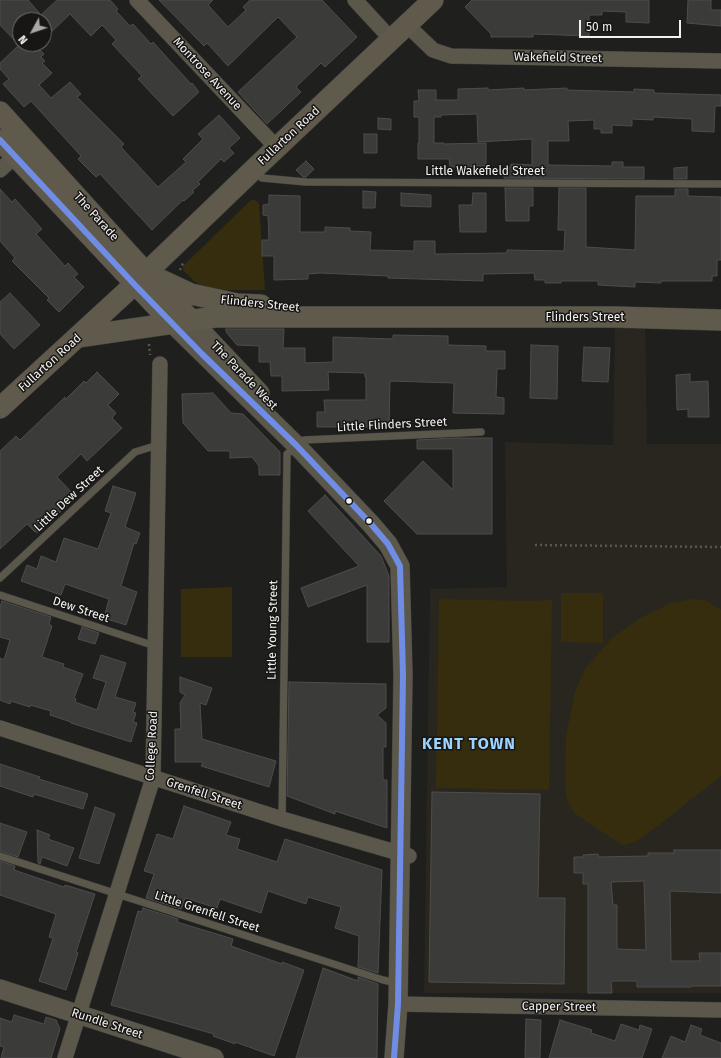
<!DOCTYPE html>
<html>
<head>
<meta charset="utf-8">
<style>
  body { margin:0 }
  #map { position:relative; width:721px; height:1058px; overflow:hidden; background:#1f1f1e; font-family:"Fira Sans",sans-serif }
  canvas { display:block }
  .north { position:absolute; left:12px; top:12px; width:40px; height:40px; box-sizing:border-box; background:#171614; border:1px solid #6f6e6c; border-radius:50%; rotate:230deg; font-size:11px; font-weight:700; line-height:16px; text-align:center; color:#f2f2f0 }
  .north::after { content:''; display:block; margin:auto; width:14px; height:18px; background:#a8a8a6; clip-path:polygon(50% 0,100% 100%,50% 72%,0 100%) }
  .scale { position:absolute; left:579px; top:20px; width:102px; height:18px; box-sizing:border-box; border:2px solid #f2f2f0; border-top:0; padding-left:5px; font-size:12px; line-height:14px; white-space:nowrap; color:#f2f2f0; -webkit-text-stroke:3px #171614; paint-order:stroke }
</style>
</head>
<body>
<div id="map">
<canvas width="721" height="1058"></canvas>
<div class="north">N</div>
<div class="scale">50 m</div>
</div>
<script>
const g = document.querySelector('canvas').getContext('2d');
g.lineJoin = 'round';
function fillPath(path, color) { g.fillStyle = color; g.fill(path, 'evenodd'); }
const shape = rows => new Path2D(rows.map(r => 'M' + r).join(''));
function stroke(path, color, width, dash) { g.strokeStyle = color; g.lineWidth = width; g.lineCap = dash ? 'butt' : 'round'; g.setLineDash(dash || []); g.stroke(path); }
function drawText(font, color, halo, rows, align = 'center') {
  g.font = font + ' "Fira Sans",sans-serif'; g.lineWidth = 3; g.setLineDash([]); g.textBaseline = 'middle'; g.strokeStyle = halo; g.fillStyle = color; for (const [text, x, y, turn = 0] of rows) {
    g.save(); g.translate(x, y); g.rotate((+turn || 0) * Math.PI / 180); g.textAlign = isNaN(turn) ? turn : align; if (halo) g.strokeText(text, 0, 0); g.fillText(text, 0, 0); g.restore();
  }
}
fillPath(shape([
  [615,317,645,318,647,444,721,444,721,993,424,993,430,589,507,587,505,442,613,445]
]), '#28261f');
fillPath(shape([
  [251,200,255,200,259,203,265,290,218,290,199,284,194,281,183,270,183,266],
  [232,587,232,657,181,657,181,589],
  [561,593,603,593,603,643,561,642],
  [439,599,529,601,550,600,552,601,549,790,436,788],
  [693,599,705,600,721,610,721,776,659,825,635,842,622,845,574,813,567,799,565,787,566,736,575,691,585,669,612,638,640,618,671,603]
]), '#352d0e');
const building = shape([
  [0,0,28,0,41,15,57,0,110,0,118,9,116,11,130,26,133,24,151,44,153,42,191,84,192,83,199,92,173,116,138,79,142,76,112,44,116,40,102,25,91,36,70,14,44,39,44,20,20,20,20,44,34,44,44,54,41,57,45,61,42,63,52,73,39,85,51,98,70,82,81,94,77,97,124,144,121,147,158,187,186,162,183,159,203,139,198,134,219,115,240,138,229,148,234,153,224,162,221,159,198,182,200,184,192,191,194,192,184,201,183,200,152,230,100,174,96,177,78,159,81,156,31,101,24,107,3,84,9,79,0,69,0,63,19,45,0,25,0,0],
  [159,0,213,0,208,5,228,27,246,10,243,7,250,0,322,0,357,37,325,67,321,63,296,87,301,92,267,124,238,92,297,37,278,17,228,66,207,43,204,46,159,0],
  [472,0,649,0,649,23,626,22,626,12,602,11,602,15,589,15,589,36,533,34,533,37,491,37,491,34,465,7,472,0],
  [688,0,711,0,711,10,721,10,721,26,687,23,688,0],
  [488,88,488,90,524,88,524,90,567,88,567,90,634,92,634,89,654,90,654,93,721,95,721,106,715,106,714,132,692,131,692,119,653,117,653,120,632,119,632,126,612,125,612,133,601,133,601,129,594,129,594,120,568,121,569,141,548,141,548,165,612,166,612,162,623,162,623,167,644,167,644,179,504,178,504,167,511,167,511,164,532,165,532,139,478,142,477,114,441,115,441,117,434,117,434,143,444,143,444,144,486,143,486,166,450,167,449,159,418,159,418,143,419,143,419,117,414,117,414,101,419,101,418,90,436,90,436,100,458,100,458,89,488,88],
  [378,118,391,119,391,130,378,129,378,118],
  [364,134,377,134,377,153,364,153,364,134],
  [306,161,314,169,306,177,303,177,296,170,306,161],
  [687,167,687,179,674,179,674,168,687,167],
  [505,188,533,188,533,206,529,206,529,221,506,221,505,188],
  [559,188,586,188,586,247,635,250,636,196,675,196,675,189,688,189,688,196,721,197,721,260,717,260,717,276,712,276,712,281,661,281,661,283,635,282,635,287,598,285,598,281,561,281,561,283,545,283,545,280,535,280,534,273,483,274,483,281,388,278,388,276,320,273,308,274,308,279,274,280,274,256,262,256,262,240,269,240,268,216,263,215,263,205,269,204,269,195,300,196,300,232,325,232,325,227,350,228,350,231,371,232,370,250,414,251,414,241,435,241,435,254,507,253,507,250,564,251,565,230,558,230,559,188],
  [0,189,12,202,15,199,23,208,42,229,36,234,65,266,68,263,78,274,74,277,84,287,59,312,47,300,49,298,12,261,15,258,0,241,0,189],
  [363,191,376,192,375,208,363,208,363,191],
  [401,193,431,195,431,207,401,206,401,193],
  [473,193,486,193,486,232,460,232,459,205,472,205,473,193],
  [10,293,40,325,14,349,0,334,0,302,10,293],
  [226,329,284,329,283,348,305,348,305,363,333,362,333,337,393,339,393,335,448,336,448,345,486,346,486,351,505,351,505,369,497,369,496,397,504,398,504,414,453,413,454,383,390,381,389,427,317,427,317,412,325,412,324,400,366,400,366,377,365,377,365,373,328,372,329,390,282,391,282,376,271,376,270,362,259,362,259,346,237,345,226,332,226,329],
  [531,345,558,346,557,399,530,398,531,345],
  [584,347,610,348,608,382,582,381,584,347],
  [97,372,119,394,108,405,116,413,112,418,122,428,87,461,81,454,57,477,76,497,39,532,35,532,27,524,0,549,0,451,16,436,20,440,65,397,65,400,84,381,86,383,97,372],
  [690,374,690,382,708,381,709,417,688,417,688,409,677,410,676,375,690,374],
  [213,393,231,413,243,414,280,452,280,475,259,475,259,466,252,457,230,458,230,451,208,451,183,423,182,394,213,393],
  [456,438,492,438,492,534,417,534,384,501,423,461,453,490,453,449,417,449,417,440,456,438],
  [113,486,136,493,125,527,140,533,136,544,134,543,121,586,137,592,126,625,104,618,109,599,65,584,61,595,21,581,27,565,37,569,41,556,56,562,64,538,98,549,111,513,105,511,113,486],
  [325,495,381,556,389,576,389,642,367,642,367,585,308,607,301,588,359,566,308,511,325,495],
  [2,601,51,617,49,624,52,626,42,657,64,664,63,667,83,674,74,698,76,699,75,702,97,710,106,682,93,678,101,655,126,663,115,697,136,703,133,712,136,713,133,722,137,723,131,742,71,723,71,722,50,715,51,711,30,705,30,707,11,701,10,704,0,700,0,658,4,660,10,640,0,637,0,607,2,601],
  [82,627,99,633,95,644,78,639,82,627],
  [180,677,212,688,206,705,200,703,202,739,276,761,269,787,201,766,203,762,175,762,175,729,181,729,180,703,185,695,180,692,180,677],
  [289,682,386,684,386,708,377,715,386,723,386,747,383,747,383,780,387,780,387,828,335,811,335,814,287,796,289,682],
  [0,764,40,777,39,779,88,794,83,809,34,794,33,797,0,786,0,764],
  [432,792,540,794,538,898,565,898,564,984,429,982,432,792],
  [184,806,231,822,226,835,240,839,237,849,277,862,285,839,382,870,378,973,358,967,359,936,335,928,341,907,308,897,306,904,268,891,261,913,220,899,217,908,185,898,181,909,146,898,154,874,144,871,157,834,173,839,184,806],
  [95,807,115,814,99,864,79,858,95,807],
  [0,823,27,832,18,857,0,851,0,823],
  [37,830,50,835,48,839,74,848,67,866,42,857,40,864,38,863,37,830],
  [674,850,721,850,721,893,670,891,671,961,700,961,699,953,721,953,721,986,691,986,691,987,637,987,637,981,611,981,612,993,588,993,588,884,583,884,583,873,574,873,574,857,584,857,583,855,598,854,599,857,648,856,648,853,674,853,674,850],
  [644,881,646,950,617,949,617,905,613,905,611,882,644,881],
  [0,861,15,866,14,870,64,887,65,885,95,894,76,952,78,953,66,990,39,981,53,938,49,937,56,914,0,895,0,861],
  [143,908,178,919,177,922,233,939,231,946,282,964,282,962,304,970,274,1056,235,1042,235,1044,213,1036,214,1034,111,1005,138,911,142,912,143,908],
  [323,968,358,981,358,977,378,984,377,1058,296,1058,323,968],
  [14,1015,44,1024,46,1017,56,1020,60,1029,51,1058,1,1058,4,1047,0,1046,0,1018,12,1022,14,1015],
  [526,1019,541,1020,540,1058,525,1058,526,1019],
  [560,1020,592,1030,591,1033,615,1041,621,1024,639,1030,640,1025,652,1029,642,1058,549,1058,560,1020],
  [691,1025,702,1029,700,1035,721,1043,721,1058,662,1058,671,1036,685,1042,691,1025]
]);
fillPath(building, '#3b3b3a');
stroke(building, '#4e4d4c', 1);
const service = shape([
  [254,171,262,178,306,182,721,184],
  [0,578,135,452,158,445],
  [0,595,155,646],
  [282,819,287,454,304,440,481,432],
  [0,856,383,980,398,983]
]);
const minor = shape([
  [137,0,277,148],
  [355,0,392,40],
  [407,25,433,50,451,56,721,61],
  [0,170,23,149],
  [0,728,282,819,409,856],
  [398,1004,721,1010],
  [65,1058,153,778,160,364]
]);
const tertiary = shape([
  [192,321,260,393],
  [173,324,296,445,371,524,388,544,400,566,403,675,398,1004,394,1058],
  [0,989,214,1058]
]);
const secondary = shape([
  [0,112,146,273,192,321],
  [0,140,173,324],
  [146,273,191,294,237,304,261,305],
  [78,337,215,317,615,317,721,320],
  [0,408,124,294,253,170,433,0]
]);
stroke(service, '#3d3d3b', 8);
stroke(minor, '#3d3d3b', 16);
stroke(tertiary, '#3d3d3b', 20);
stroke(secondary, '#3d3d3b', 22);
stroke(shape([
  [180,270,184,261],
  [149,344,150,355],
  [535,545,721,547]
]), '#58564e', 2.5, [2, 3]);
stroke(service, '#5b584b', 7);
stroke(minor, '#5b584b', 15);
stroke(tertiary, '#5b584b', 19);
stroke(secondary, '#5f5a4c', 21);
stroke(shape([
  [0,140,134,284,202,354,296,445,371,524,388,544,400,566,403,675,398,1004,394,1058]
]), '#708de6', 6);
for (const [x, y, r, color] of [
  [349,501,3.5,"#f2f2f0"],
  [369,521,3.5,"#f2f2f0"]
]) { const dot = new Path2D(); dot.arc(x, y, r, 0, 2 * Math.PI); g.fillStyle = color; g.fill(dot); stroke(dot, '#171614', 1.5); }
drawText('12px', '#f2f2f0', '#171614', [
  ["Wakefield Street",558,58,1],
  ["Montrose Avenue",207,74,47],
  ["Fullarton Road",289,136,-43],
  ["Little Wakefield Street",485,172],
  ["The Parade",96,217,48],
  ["Flinders Street",260,304,6],
  ["Flinders Street",585,318],
  ["Fullarton Road",50,363,-42],
  ["The Parade West",244,376,46],
  ["Little Flinders Street",392,425,-3],
  ["Little Dew Street",69,499,-43],
  ["Dew Street",81,610,18],
  ["Little Young Street",273,630,-89],
  ["College Road",152,746,-87],
  ["Grenfell Street",204,794,18],
  ["Little Grenfell Street",207,912,18],
  ["Capper Street",559,1007,1],
  ["Rundle Street",107,1024,18]
]);
g.letterSpacing = '1px';
drawText('bold 16px', '#9ed3fc', '#171614', [
  ["KENT TOWN",469,745]
]);
g.letterSpacing = '0px';
</script>
</body>
</html>
